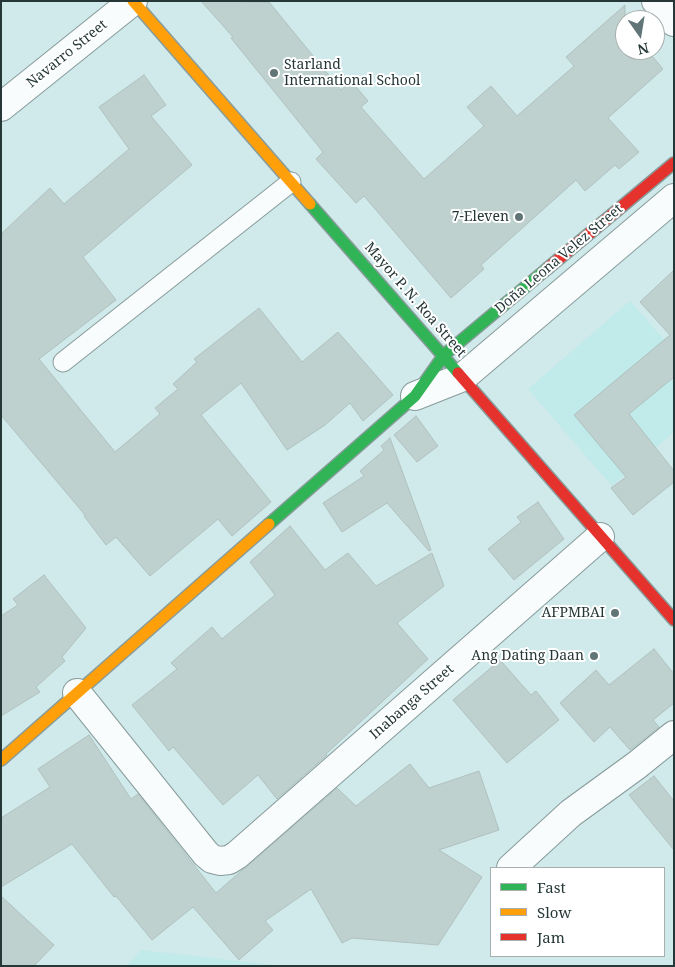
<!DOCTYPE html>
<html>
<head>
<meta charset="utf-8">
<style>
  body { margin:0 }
  #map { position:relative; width:675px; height:967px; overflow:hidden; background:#d0e9ea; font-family:"Noto Serif",serif }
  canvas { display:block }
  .frame { position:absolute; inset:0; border:2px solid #253737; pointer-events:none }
  .legend { position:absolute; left:490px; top:867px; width:175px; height:90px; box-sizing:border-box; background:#fff; border:1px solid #a8afaf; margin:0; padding:6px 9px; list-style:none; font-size:15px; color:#253737 }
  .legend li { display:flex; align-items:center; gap:10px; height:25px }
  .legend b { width:25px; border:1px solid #a8afaf }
  .north { position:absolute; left:615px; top:10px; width:50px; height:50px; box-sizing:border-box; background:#fff; border:1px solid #a8afaf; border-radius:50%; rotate:167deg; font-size:14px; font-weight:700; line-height:20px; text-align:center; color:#253737 }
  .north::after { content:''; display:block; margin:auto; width:18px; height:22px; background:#617576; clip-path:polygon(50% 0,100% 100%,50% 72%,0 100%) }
</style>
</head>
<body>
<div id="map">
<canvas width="675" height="967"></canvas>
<div class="frame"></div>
<ul class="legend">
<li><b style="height:6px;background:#30b455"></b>Fast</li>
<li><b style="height:6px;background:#ff9f0a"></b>Slow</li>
<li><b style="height:6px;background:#e5322d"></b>Jam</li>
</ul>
<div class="north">N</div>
</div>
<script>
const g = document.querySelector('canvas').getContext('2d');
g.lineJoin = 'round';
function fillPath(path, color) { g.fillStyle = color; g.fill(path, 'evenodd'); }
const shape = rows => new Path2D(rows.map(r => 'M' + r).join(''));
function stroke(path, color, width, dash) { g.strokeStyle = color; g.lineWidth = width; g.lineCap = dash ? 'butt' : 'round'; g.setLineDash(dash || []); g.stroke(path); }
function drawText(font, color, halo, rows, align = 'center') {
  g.font = font + ' "Noto Serif",serif'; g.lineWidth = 4; g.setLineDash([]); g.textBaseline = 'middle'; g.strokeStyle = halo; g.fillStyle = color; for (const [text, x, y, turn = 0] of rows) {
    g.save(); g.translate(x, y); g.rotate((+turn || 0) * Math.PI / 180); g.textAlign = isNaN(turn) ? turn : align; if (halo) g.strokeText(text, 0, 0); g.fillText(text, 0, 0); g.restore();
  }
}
fillPath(shape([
  [630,301,674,351,674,432,612,486,528,389],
  [141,950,284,966,126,966]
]), '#c1eaeb');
const building = shape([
  [201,1,269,2,341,90,351,81,368,101,361,107,424,179,484,126,467,107,491,86,517,116,574,66,566,57,625,5,625,50,647,50,663,69,608,118,639,152,619,169,615,165,585,191,576,180,481,265,484,269,451,298,364,196,356,203,316,159,323,152,231,38,233,37,201,1],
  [144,75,166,105,151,116,192,165,83,257,116,300,39,359,115,452,160,414,155,408,178,389,173,384,197,362,194,359,259,308,302,362,338,332,393,395,363,421,350,403,325,425,287,450,241,383,201,415,271,502,232,536,218,519,150,576,116,537,106,545,84,516,85,515,1,415,1,234,50,188,64,204,129,149,99,107,144,75],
  [674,270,674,377,629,414,674,471,674,482,633,515,611,488,626,477,574,415,670,335,640,302,674,270],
  [416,416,438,446,417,462,394,435,416,416],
  [390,438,431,550,429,551,387,503,342,532,323,503,364,476,360,471,384,450,381,446,390,438],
  [538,502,564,539,514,580,488,549,521,522,517,517,538,502],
  [290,526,325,570,348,553,376,586,432,553,444,586,397,623,428,659,326,754,327,755,277,799,258,775,223,805,173,747,169,751,132,705,177,669,171,663,212,627,222,639,275,595,250,562,290,526],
  [44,575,86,628,62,657,65,661,36,687,40,692,1,716,1,616,18,605,13,599,44,575],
  [654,649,674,674,674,703,653,720,659,727,630,750,610,727,594,742,560,703,596,670,609,685,654,649],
  [500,660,531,695,536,691,559,720,507,763,453,700,500,660],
  [89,735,131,799,138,794,216,893,337,788,356,806,410,764,429,788,479,771,499,830,439,850,482,877,438,945,352,938,342,943,311,889,265,921,273,930,239,960,193,907,152,940,116,896,114,897,72,844,1,887,1,818,50,787,38,769,89,735],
  [654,776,674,801,674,850,629,795,654,776],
  [1,896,54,945,34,966,1,966,1,896]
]);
fillPath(building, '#bfd1ce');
stroke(building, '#afc1bf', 1);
const lane = shape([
  [63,362,291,182]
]);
const street = shape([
  [656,1,674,22],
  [1,107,133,1],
  [415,396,463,377,674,198],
  [77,693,206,854,212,859,220,861,229,860,237,855,600,537],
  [511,868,571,813,637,765,674,735]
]);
const fast = shape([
  [310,204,458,373],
  [269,524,415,396,444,355,548,268]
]);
const slow = shape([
  [133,1,310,204],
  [1,760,269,524]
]);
const jam = shape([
  [548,268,674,163],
  [458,373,674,620]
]);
stroke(lane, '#889b9b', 21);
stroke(street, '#889b9b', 30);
stroke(fast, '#889b9b', 14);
stroke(slow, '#889b9b', 14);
stroke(jam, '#889b9b', 14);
stroke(lane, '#f8fcfc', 19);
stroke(street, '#f8fcfc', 28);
stroke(fast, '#30b455', 11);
stroke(slow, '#ff9f0a', 11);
stroke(jam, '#e5322d', 11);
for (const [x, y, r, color] of [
  [274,73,5,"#617576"],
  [519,217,5,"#617576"],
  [615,613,5,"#617576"],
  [594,656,5,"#617576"]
]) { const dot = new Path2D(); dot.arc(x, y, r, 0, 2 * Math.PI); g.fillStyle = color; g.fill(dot); stroke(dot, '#fff', 2); }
drawText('14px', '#253737', '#fff', [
  ["Navarro Street",67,54,-39],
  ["Doña Leona Velez Street",559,259,-40],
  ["Mayor P. N. Roa Street",415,300,49],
  ["Inabanga Street",412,702,-41]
]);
drawText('14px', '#253737', '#fff', [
  ["Starland",284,65,"left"],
  ["International School",284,81,"left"],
  ["7-Eleven",509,217],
  ["AFPMBAI",605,613],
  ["Ang Dating Daan",584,656]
], 'right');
</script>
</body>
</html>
